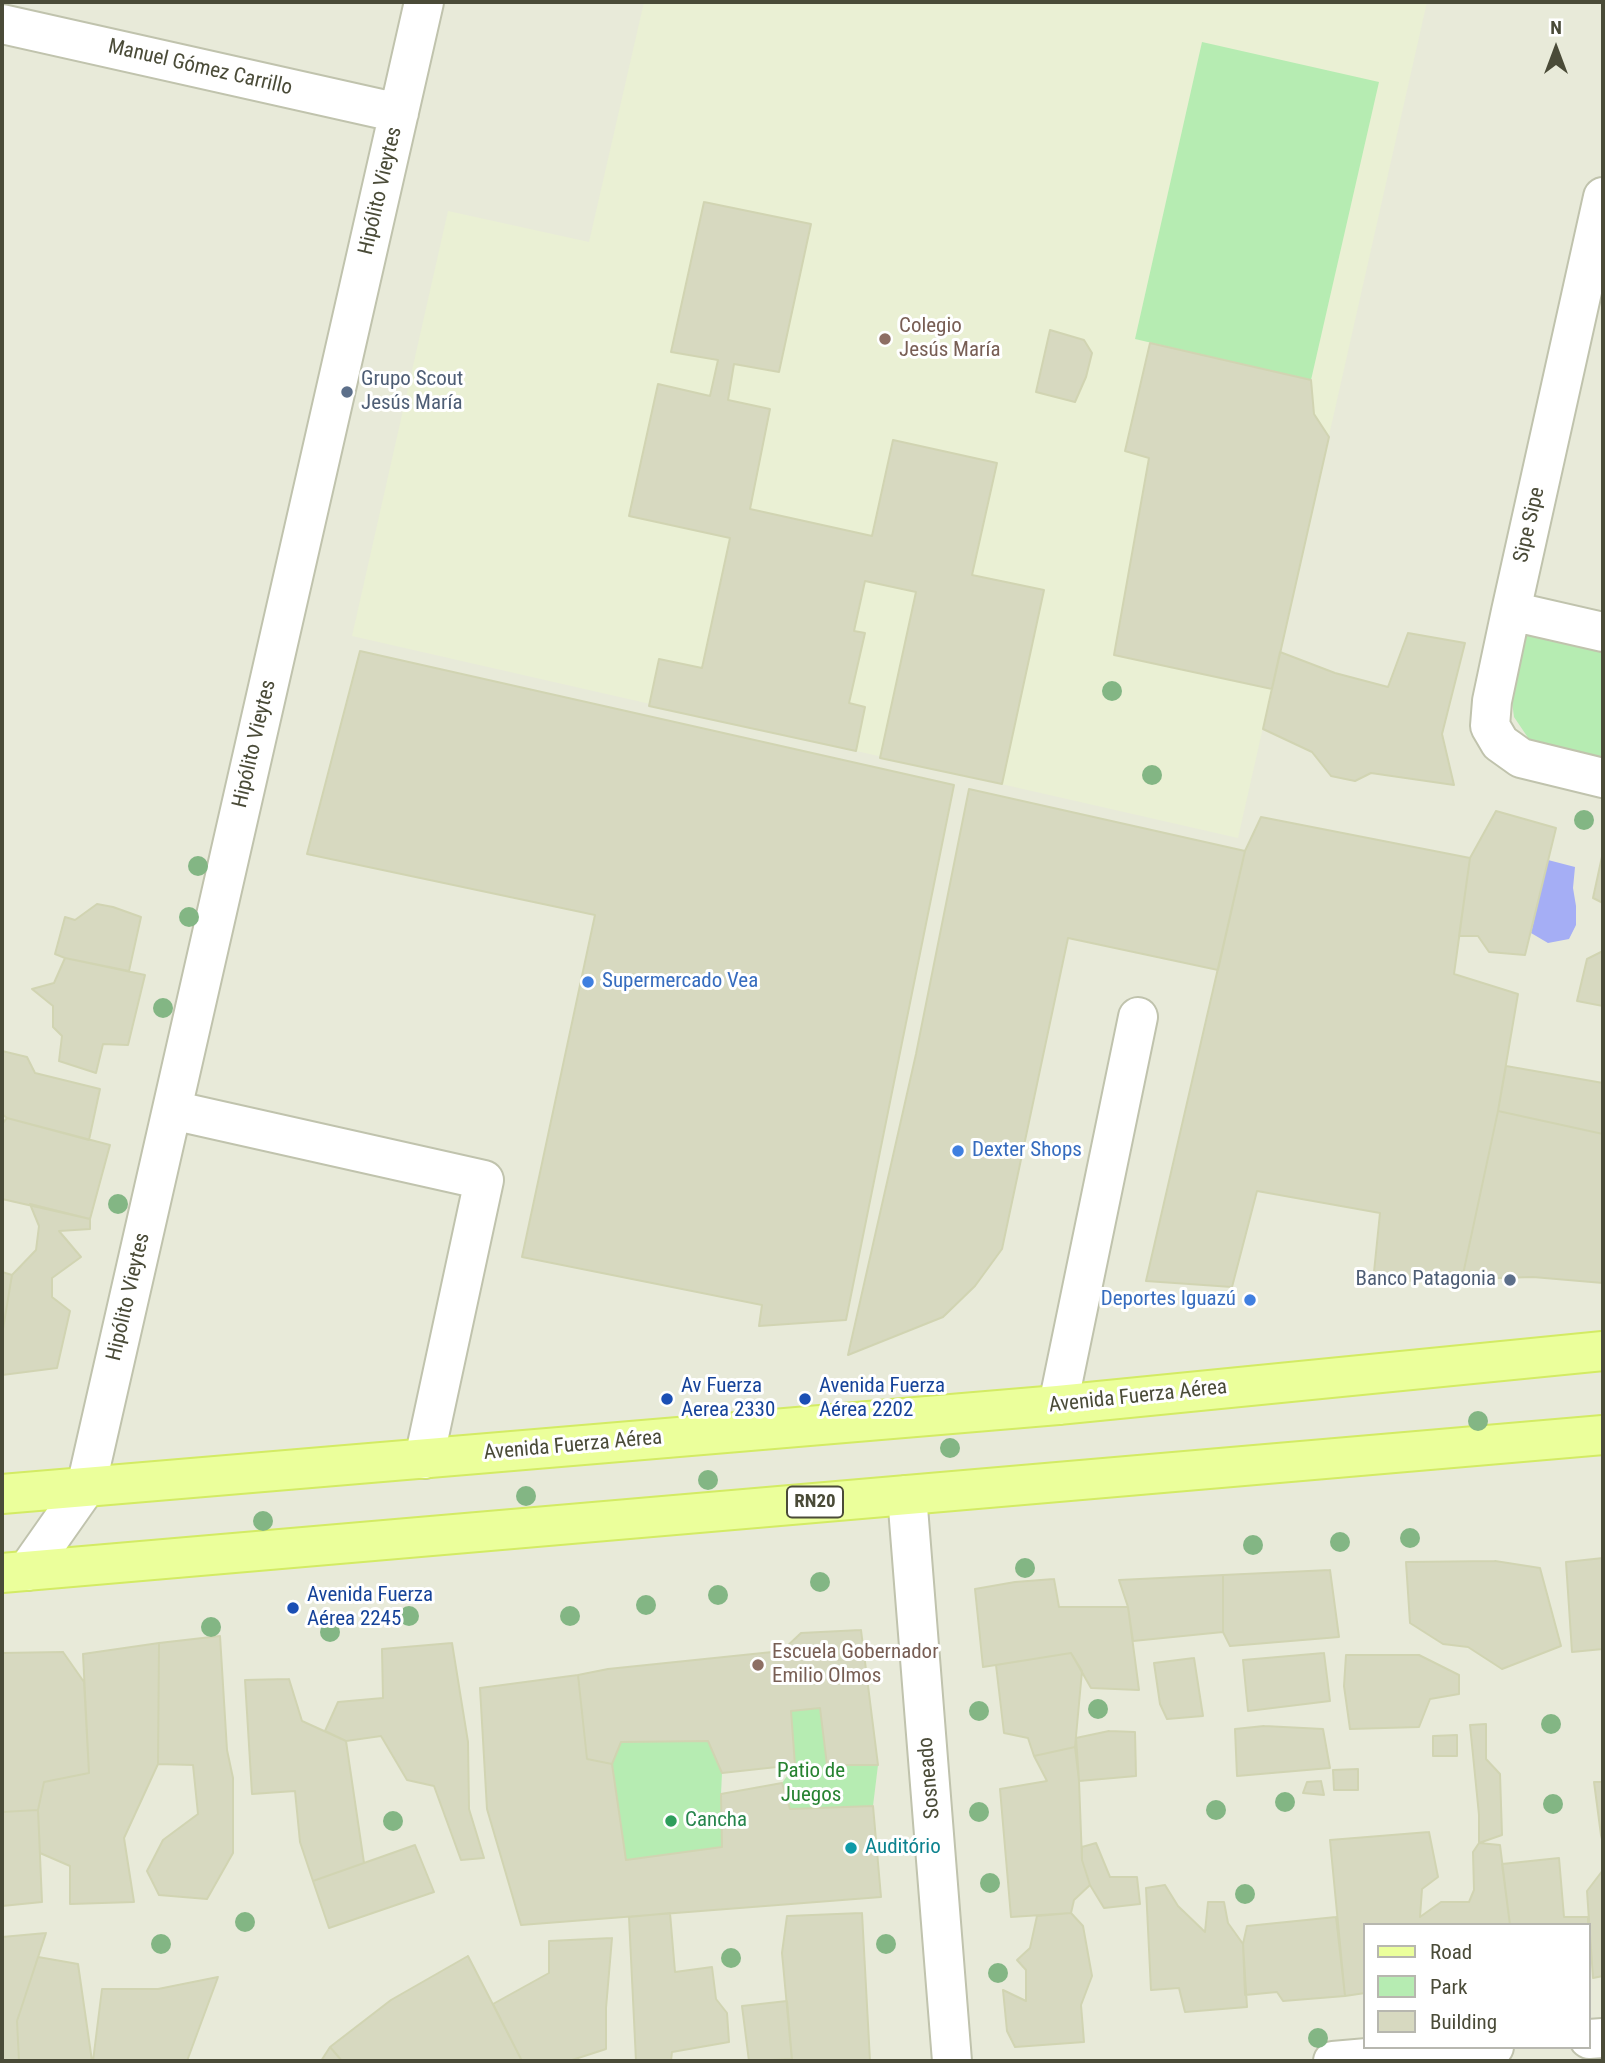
<!DOCTYPE html>
<html>
<head>
<meta charset="utf-8">
<style>
  body { margin:0 }
  #map { position:relative; width:1605px; height:2063px; overflow:hidden; background:#f4f6eb; font-family:"Roboto Condensed",sans-serif }
  canvas { display:block }
  .frame { position:absolute; inset:0; border:4px solid #4a4b38; pointer-events:none }
  .legend { position:absolute; left:1363px; top:1923px; width:228px; height:126px; box-sizing:border-box; background:#fff; border:2px solid #b7b7af; margin:0; padding:9px 12px; list-style:none; font-size:21px; color:#4a4b38 }
  .legend li { display:flex; align-items:center; gap:14px; height:35px }
  .legend b { width:35px; border:2px solid #b7b7af }
  .north { position:absolute; left:1521px; top:14px; width:70px; height:70px; -webkit-text-stroke:5px #fff; paint-order:stroke; rotate:0deg; font-size:19px; font-weight:700; line-height:28px; text-align:center; color:#4a4b38 }
  .north::after { content:''; display:block; margin:auto; width:24px; height:32px; background:#4a4b38; clip-path:polygon(50% 0,100% 100%,50% 72%,0 100%) }
</style>
</head>
<body>
<div id="map">
<canvas width="1605" height="2063"></canvas>
<div class="frame"></div>
<ul class="legend">
<li><b style="height:9px;background:#ebff9b"></b>Road</li>
<li><b style="height:19px;background:#b6ecb2"></b>Park</li>
<li><b style="height:19px;background:#d7d9c0"></b>Building</li>
</ul>
<div class="north">N</div>
</div>
<script>
const g = document.querySelector('canvas').getContext('2d');
g.lineJoin = 'round';
function fillPath(path, color) { g.fillStyle = color; g.fill(path, 'evenodd'); }
const shape = rows => new Path2D(rows.map(r => 'M' + r).join(''));
function stroke(path, color, width, dash) { g.strokeStyle = color; g.lineWidth = width; g.lineCap = dash ? 'butt' : 'round'; g.setLineDash(dash || []); g.stroke(path); }
function drawText(font, color, halo, rows, align = 'center') {
  g.font = font + ' "Roboto Condensed",sans-serif'; g.lineWidth = 6; g.setLineDash([]); g.textBaseline = 'middle'; g.strokeStyle = halo; g.fillStyle = color; for (const [text, x, y, turn = 0] of rows) {
    g.save(); g.translate(x, y); g.rotate((+turn || 0) * Math.PI / 180); g.textAlign = isNaN(turn) ? turn : align; if (halo) g.strokeText(text, 0, 0); g.fillText(text, 0, 0); g.restore();
  }
}
fillPath(shape([
  [2,2,1603,2,1603,2061,2,2061],
  [1365,1925,1589,1925,1589,2047,1365,2047]
]), '#e8ead9');
fillPath(shape([
  [644,2,1427,2,1238,838,352,636,448,211,589,242]
]), '#eaf0d4');
fillPath(shape([
  [1202,42,1379,82,1311,380,1135,339],
  [1523,628,1603,647,1603,763,1535,748,1514,717,1510,686],
  [820,1708,827,1765,878,1765,873,1806,790,1809,782,1783,795,1765,791,1711],
  [708,1741,722,1773,721,1794,722,1847,626,1860,612,1764,621,1742]
]), '#b6ecb2');
fillPath(shape([
  [1548,860,1575,867,1573,888,1576,906,1576,925,1569,939,1548,943,1531,933]
]), '#a5aef5');
const building = shape([
  [704,202,811,224,779,372,734,364,728,400,770,409,750,509,872,536,893,440,997,463,972,575,1044,590,1002,784,880,758,916,592,865,581,854,631,865,633,849,703,865,707,856,751,649,706,659,659,702,668,730,538,629,516,658,384,710,396,718,360,671,352,704,202],
  [1050,330,1084,340,1092,353,1086,377,1075,402,1036,392,1050,330],
  [1150,343,1311,380,1314,414,1329,437,1272,689,1114,655,1149,458,1125,451,1150,343],
  [1408,633,1465,643,1442,734,1454,785,1371,773,1355,781,1331,776,1312,752,1263,729,1280,652,1335,673,1388,687,1408,633],
  [360,651,954,785,846,1320,759,1326,762,1305,522,1257,595,915,307,854,360,651],
  [969,789,1245,851,1218,970,1068,938,1002,1249,975,1286,943,1317,848,1355,916,1054,969,789],
  [1496,811,1556,828,1525,955,1489,952,1478,936,1459,936,1470,858,1496,811],
  [1261,817,1470,858,1454,974,1518,994,1498,1111,1462,1279,1373,1282,1380,1213,1257,1191,1232,1287,1146,1281,1245,851,1261,817],
  [1603,852,1603,903,1593,898,1603,852],
  [97,904,113,907,141,917,129,971,65,958,55,954,65,917,75,920,97,904],
  [1603,951,1603,1006,1577,1001,1587,959,1603,951],
  [65,958,145,975,128,1045,103,1044,96,1073,59,1061,62,1036,53,1027,53,1006,32,989,54,983,65,958],
  [2,1051,27,1057,35,1073,100,1089,89,1140,7,1118,2,1114,2,1051],
  [1506,1066,1603,1083,1603,1134,1498,1111,1506,1066],
  [1498,1111,1603,1134,1603,1283,1533,1277,1462,1279,1498,1111],
  [7,1118,110,1145,90,1219,2,1199,2,1124,7,1118],
  [30,1204,90,1219,90,1229,59,1231,81,1257,52,1278,52,1297,70,1311,57,1368,2,1375,2,1335,12,1275,36,1250,39,1226,30,1204],
  [2,1272,12,1275,2,1335,2,1272],
  [1603,1558,1603,1649,1572,1652,1566,1562,1603,1558],
  [1495,1561,1540,1568,1561,1646,1502,1669,1468,1647,1443,1644,1410,1623,1406,1562,1495,1561],
  [1330,1570,1339,1637,1230,1646,1223,1632,1223,1575,1330,1570],
  [1223,1575,1223,1632,1133,1641,1128,1607,1119,1580,1223,1575],
  [1054,1579,1059,1607,1128,1607,1139,1690,1091,1688,1071,1653,983,1667,975,1589,1015,1582,1054,1579],
  [861,1630,878,1765,827,1765,820,1708,791,1711,795,1765,722,1773,708,1741,621,1742,612,1764,587,1759,578,1675,608,1669,782,1651,801,1633,861,1630],
  [220,1636,227,1750,233,1778,233,1853,207,1899,159,1895,147,1871,163,1840,198,1814,193,1765,158,1764,159,1643,220,1636],
  [159,1643,158,1764,124,1838,134,1902,70,1904,70,1866,40,1853,38,1810,44,1782,89,1773,83,1654,159,1643],
  [452,1643,468,1742,469,1809,484,1858,461,1860,434,1786,407,1780,381,1736,346,1741,325,1731,338,1702,383,1698,382,1649,452,1643],
  [63,1652,84,1682,89,1773,44,1782,38,1810,2,1812,2,1653,63,1652],
  [1071,1653,1082,1671,1075,1747,1034,1756,1028,1738,1004,1733,996,1665,1071,1653],
  [1324,1653,1330,1701,1248,1711,1243,1660,1324,1653],
  [1346,1655,1419,1655,1459,1675,1459,1694,1430,1699,1419,1727,1350,1729,1344,1686,1346,1655],
  [1194,1658,1203,1716,1167,1719,1160,1704,1154,1663,1194,1658],
  [578,1675,587,1759,612,1764,626,1860,722,1847,721,1794,782,1783,790,1809,873,1806,881,1897,521,1925,487,1809,480,1688,578,1675],
  [289,1679,302,1721,346,1741,364,1863,313,1881,300,1842,295,1791,252,1794,245,1680,289,1679],
  [1486,1724,1486,1759,1500,1774,1502,1835,1479,1843,1479,1815,1470,1725,1486,1724],
  [1264,1726,1323,1729,1330,1768,1237,1776,1235,1729,1264,1726],
  [1109,1731,1135,1732,1136,1776,1079,1781,1076,1738,1109,1731],
  [1457,1735,1457,1756,1433,1756,1433,1736,1457,1735],
  [1075,1747,1079,1781,1082,1860,1090,1885,1074,1900,1071,1913,1011,1917,1000,1789,1047,1781,1034,1756,1075,1747],
  [1358,1769,1358,1790,1334,1790,1333,1770,1358,1769],
  [1321,1781,1324,1795,1303,1793,1307,1782,1321,1781],
  [1594,1782,1603,1782,1603,1843,1601,1835,1594,1782],
  [38,1810,42,1902,2,1906,2,1812,38,1810],
  [1429,1832,1438,1877,1422,1889,1420,1917,1441,1902,1469,1902,1474,1890,1473,1852,1479,1843,1500,1845,1510,1925,1365,1925,1365,1993,1345,1996,1330,1840,1429,1832],
  [1096,1843,1110,1877,1137,1877,1140,1904,1104,1908,1090,1885,1082,1860,1082,1847,1096,1843],
  [415,1845,434,1892,329,1928,313,1881,415,1845],
  [1559,1858,1564,1917,1588,1917,1588,1925,1510,1925,1502,1864,1559,1858],
  [1603,1870,1603,1976,1593,1978,1587,1891,1603,1870],
  [1165,1885,1178,1906,1205,1932,1208,1902,1224,1902,1228,1923,1243,1944,1247,2007,1185,2012,1179,1988,1151,1990,1146,1888,1165,1885],
  [670,1913,675,1972,712,1967,716,1999,727,2013,729,2042,672,2052,671,2061,636,2061,629,1917,670,1913],
  [862,1913,870,2061,792,2061,782,1953,787,1916,862,1913],
  [1071,1913,1083,1926,1092,1976,1081,2005,1084,2042,1015,2047,1007,2031,1003,1990,1026,2001,1026,1970,1017,1960,1030,1948,1037,1916,1071,1913],
  [1336,1917,1345,1996,1283,2001,1277,1992,1245,1995,1243,1944,1247,1926,1336,1917],
  [46,1933,17,2021,19,2061,2,2061,2,1937,46,1933],
  [612,1938,606,2008,606,2049,569,2061,522,2061,493,2004,549,1973,549,1941,612,1938],
  [468,1956,522,2061,342,2061,330,2047,391,2000,468,1956],
  [38,1957,78,1964,92,2061,19,2061,17,2021,38,1957],
  [218,1977,187,2061,93,2061,102,1989,158,1989,218,1977],
  [787,2001,792,2059,749,2061,742,2006,787,2001],
  [330,2047,342,2061,321,2061,330,2047]
]);
fillPath(building, '#d7d9c0');
stroke(building, '#d1d4b2', 2);
const minor = shape([
  [2,24,399,113],
  [1603,197,1511,611,1492,701,1490,726,1500,743,1521,758,1603,778],
  [1511,611,1603,632],
  [172,1110,484,1180,424,1459],
  [1058,1405,1138,1017],
  [907,1495,952,2061],
  [27,1571,86,1487,424,2],
  [1589,2039,1603,2038],
  [1333,2061,1494,2047]
]);
const major = shape([
  [2,1494,1058,1405,1603,1351],
  [2,1573,1603,1435]
]);
stroke(minor, '#c0c3ad', 42);
stroke(major, '#d3eb64', 42);
stroke(minor, '#fff', 38);
stroke(major, '#ebff9b', 38);
g.fillStyle = '#83b684';
for (const [x, y] of [
  [1112,691],
  [1152,775],
  [1584,820],
  [198,866],
  [189,917],
  [163,1008],
  [118,1204],
  [1478,1421],
  [950,1448],
  [708,1480],
  [526,1496],
  [263,1521],
  [1410,1538],
  [1340,1542],
  [1253,1545],
  [1025,1568],
  [820,1582],
  [718,1595],
  [646,1605],
  [409,1616],
  [570,1616],
  [211,1627],
  [330,1632],
  [1098,1709],
  [979,1711],
  [1551,1724],
  [1285,1802],
  [1553,1804],
  [1216,1810],
  [979,1812],
  [393,1821],
  [990,1883],
  [1245,1894],
  [245,1922],
  [161,1944],
  [886,1944],
  [731,1958],
  [998,1973],
  [1318,2038]
]) { g.beginPath(); g.arc(x, y, 10, 0, 2 * Math.PI); g.fill(); }
for (const [x, y, r, color] of [
  [885,339,7,"#8d6e63"],
  [347,392,7,"#5c6f8a"],
  [588,982,7,"#3f7fe0"],
  [958,1151,7,"#3f7fe0"],
  [1510,1280,7,"#5c6f8a"],
  [1250,1300,7,"#3f7fe0"],
  [667,1399,7,"#1a4fb4"],
  [805,1399,7,"#1a4fb4"],
  [293,1608,7,"#1a4fb4"],
  [758,1665,7,"#8d6e63"],
  [671,1821,7,"#2e9e5b"],
  [851,1848,7,"#0f9aa8"]
]) { const dot = new Path2D(); dot.arc(x, y, r, 0, 2 * Math.PI); g.fillStyle = color; g.fill(dot); stroke(dot, '#fff', 2.5); }
for (const [x, y, w] of [
  [815,1502,56]
]) { const box = new Path2D(); box.roundRect(x - w / 2, y - 15.5, w, 31, 5); g.fillStyle = '#fff'; g.fill(box); stroke(box, '#4a4b38', 2); }
drawText('bold 19px', '#4a4b38', null, [
  ["RN20",815,1502]
]);
drawText('21px', '#4a4b38', '#fff', [
  ["Manuel Gómez Carrillo",200,68,13],
  ["Hipólito Vieytes",381,191,-77],
  ["Sipe Sipe",1530,525,-77],
  ["Hipólito Vieytes",255,744,-77],
  ["Hipólito Vieytes",129,1297,-77],
  ["Avenida Fuerza Aérea",1138,1397,-6],
  ["Avenida Fuerza Aérea",573,1446,-5],
  ["Sosneado",930,1778,-95]
]);
drawText('21px', '#785e54', '#fff', [
  ["Colegio",899,327],
  ["Jesús María",899,351],
  ["Escuela Gobernador",772,1653],
  ["Emilio Olmos",772,1677]
], 'left');
drawText('21px', '#4e5e75', '#fff', [
  ["Grupo Scout",361,380],
  ["Jesús María",361,404],
  ["Banco Patagonia",1496,1280,"right"]
], 'left');
drawText('21px', '#366cbe', '#fff', [
  ["Supermercado Vea",602,982],
  ["Dexter Shops",972,1151],
  ["Deportes Iguazú",1236,1300,"right"]
], 'left');
drawText('21px', '#164399', '#fff', [
  ["Av Fuerza",681,1387],
  ["Aerea 2330",681,1411],
  ["Avenida Fuerza",819,1387],
  ["Aérea 2202",819,1411],
  ["Avenida Fuerza",307,1596],
  ["Aérea 2245",307,1620]
], 'left');
drawText('21px', '#268230', '#fff', [
  ["Patio de",811,1772],
  ["Juegos",811,1796]
]);
drawText('21px', '#27864d', '#fff', [
  ["Cancha",685,1821]
], 'left');
drawText('21px', '#0d838f', '#fff', [
  ["Auditório",865,1848]
], 'left');
</script>
</body>
</html>
